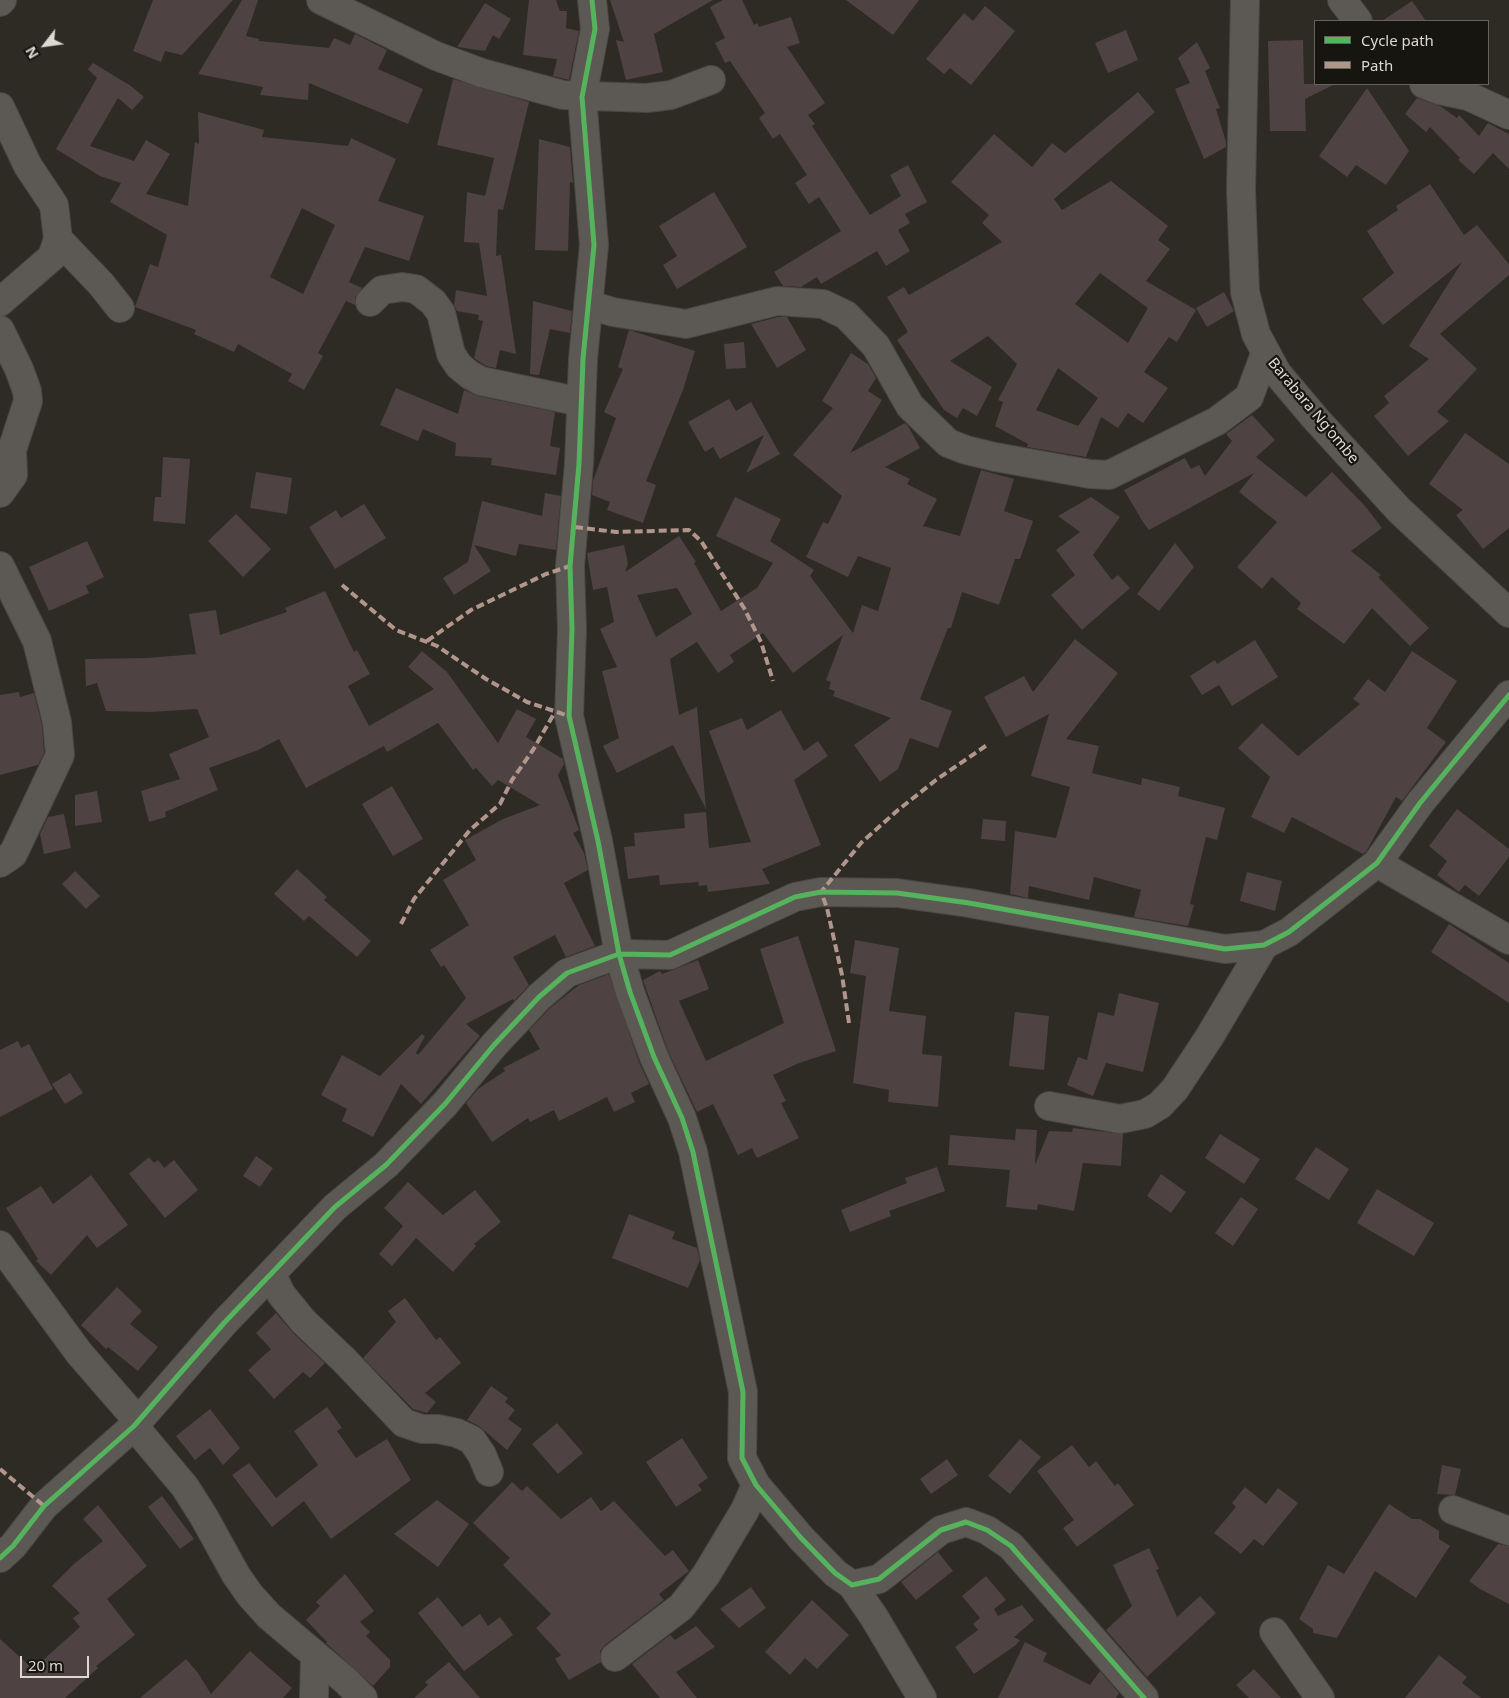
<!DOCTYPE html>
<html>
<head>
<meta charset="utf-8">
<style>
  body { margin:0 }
  #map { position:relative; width:1509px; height:1698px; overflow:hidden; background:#2e2b24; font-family:"Noto Sans",sans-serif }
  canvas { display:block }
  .legend { position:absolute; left:1314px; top:20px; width:175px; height:65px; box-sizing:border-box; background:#17150f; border:1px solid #66635d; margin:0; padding:6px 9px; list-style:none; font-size:15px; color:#ddd9d2 }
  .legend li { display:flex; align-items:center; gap:10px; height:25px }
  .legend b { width:25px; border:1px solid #66635d }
  .north { position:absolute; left:20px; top:20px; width:50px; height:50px; -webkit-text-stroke:4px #17150f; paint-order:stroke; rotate:240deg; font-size:14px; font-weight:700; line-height:20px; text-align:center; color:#ddd9d2 }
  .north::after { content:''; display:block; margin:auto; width:18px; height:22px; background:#ddd9d2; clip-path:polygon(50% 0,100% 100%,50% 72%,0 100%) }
  .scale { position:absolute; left:20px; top:1656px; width:69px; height:22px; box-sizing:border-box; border:2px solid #ddd9d2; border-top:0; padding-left:6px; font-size:15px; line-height:18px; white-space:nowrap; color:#ddd9d2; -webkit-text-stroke:4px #17150f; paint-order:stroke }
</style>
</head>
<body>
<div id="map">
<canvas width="1509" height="1698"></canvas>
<ul class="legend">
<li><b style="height:6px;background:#56b35d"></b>Cycle path</li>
<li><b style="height:6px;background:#b2968c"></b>Path</li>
</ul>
<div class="north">N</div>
<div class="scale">20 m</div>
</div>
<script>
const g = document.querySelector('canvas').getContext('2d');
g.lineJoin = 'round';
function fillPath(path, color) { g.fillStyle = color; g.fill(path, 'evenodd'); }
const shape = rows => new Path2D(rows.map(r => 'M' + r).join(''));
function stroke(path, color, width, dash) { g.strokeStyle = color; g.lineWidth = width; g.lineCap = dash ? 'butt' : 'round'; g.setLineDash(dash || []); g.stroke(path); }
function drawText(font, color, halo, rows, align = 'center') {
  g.font = font + ' "Noto Sans",sans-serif'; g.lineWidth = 4.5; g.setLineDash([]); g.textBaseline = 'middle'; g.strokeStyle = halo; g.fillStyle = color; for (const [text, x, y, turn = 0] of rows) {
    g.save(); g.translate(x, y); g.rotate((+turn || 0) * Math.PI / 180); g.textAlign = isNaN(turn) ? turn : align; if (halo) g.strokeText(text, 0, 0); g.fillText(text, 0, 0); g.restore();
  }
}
fillPath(shape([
  [153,0,233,0,182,55,165,51,161,62,133,51],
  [242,0,258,0,246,36,259,39,259,41,329,48,334,38,350,45,355,34,387,50,378,69,423,89,408,124,309,83,308,100,260,95,263,87,198,74],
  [529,0,556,0,560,11,567,11,566,28,579,31,569,80,553,76,557,59,523,55],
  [610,0,713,0,654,34,663,72,626,80,616,40,624,42],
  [723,0,742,0,754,25,757,23,759,27,791,17,800,43,787,47,825,103,808,115,815,124,812,126,870,215,901,196,890,175,908,165,927,202,905,214,910,223,898,230,910,251,886,266,877,251,821,284,817,277,801,287,783,286,774,272,841,231,819,197,809,204,795,183,807,175,780,134,773,139,759,118,765,113,730,61,725,63,715,43,725,38,710,7],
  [846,0,919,0,893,35],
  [1412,1,1426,21,1382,21],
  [485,3,511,19,499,39,493,35,485,51,457,47],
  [985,6,1015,31,971,85,950,68,944,74,926,59,964,13,973,21],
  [1126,30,1138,60,1108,73,1095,43],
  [1303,40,1304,84,1335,84,1305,99,1306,131,1270,131,1268,41],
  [1197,42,1210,68,1205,71,1220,108,1216,109,1226,142,1226,147,1204,159,1175,89,1190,83,1178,58],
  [93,63,131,86,144,97,132,110,118,98,90,146,134,161,146,140,170,154,146,194,188,206,195,142,199,144,198,112,264,130,262,137,348,146,351,138,396,159,378,201,424,216,409,261,365,247,349,282,362,288,355,298,355,305,346,301,318,353,323,356,304,390,288,381,292,374,238,344,234,352,194,334,196,330,135,307,150,264,158,267,167,235,110,202,121,183,100,176,56,149,97,78,88,69],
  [302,208,335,225,303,294,270,277],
  [453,79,529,102,503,210,498,209,496,256,501,255,516,354,500,350,496,368,486,366,474,358,483,321,478,320,479,315,457,311,454,305,456,290,487,296,479,243,464,242,467,192,485,196,494,158,437,145],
  [1367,88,1409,151,1386,185,1356,165,1347,177,1319,156],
  [1138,92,1155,112,1054,199,1062,210,1111,181,1168,226,1158,240,1170,249,1146,281,1196,310,1177,342,1169,337,1144,372,1168,388,1143,423,1128,413,1118,428,1101,417,1086,457,1027,447,1028,444,995,426,1003,402,998,400,1017,364,988,336,950,361,992,387,977,416,963,408,957,418,944,410,897,340,908,332,887,297,904,287,909,295,1002,242,982,223,989,215,951,182,994,134,1032,167,1052,143,1065,153],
  [1100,273,1148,308,1128,343,1075,304],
  [1058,368,1098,398,1078,426,1036,410],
  [1417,98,1440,106,1457,118,1459,115,1479,136,1488,123,1509,134,1509,169,1493,153,1474,174,1458,160,1460,158,1430,127,1426,132,1405,114],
  [539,139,570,147,573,183,570,182,568,251,535,250],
  [1430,184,1464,235,1477,225,1509,264,1509,275,1440,334,1477,369,1437,412,1449,421,1408,456,1374,416,1389,403,1384,396,1429,359,1409,346,1462,262,1383,325,1362,299,1394,273,1367,231,1398,210,1396,206],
  [714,192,747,247,677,289,663,265,677,256,659,226],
  [1224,292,1234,311,1207,327,1196,308],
  [533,301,572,311,570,333,550,329,539,375,530,374],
  [778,317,787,317,806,350,777,368,751,324],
  [629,330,695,351,683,390,646,481,656,485,643,523,607,510,610,502,592,495,593,481,616,418,604,412,623,369,618,367],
  [744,342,746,368,726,369,724,344],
  [851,353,868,364,876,378,868,391,882,400,850,453,905,423,908,426,920,448,885,467,910,479,907,484,937,499,923,526,960,536,981,470,1014,479,1004,511,1033,521,1020,559,1015,559,999,605,962,592,951,628,948,628,920,699,952,711,938,748,910,738,898,769,880,782,854,745,891,718,833,696,835,691,829,689,831,682,826,680,843,635,793,673,763,633,730,655,734,662,718,673,697,642,670,659,679,715,697,707,706,809,673,745,617,773,603,746,619,738,602,671,617,667,600,629,614,622,607,587,593,590,587,553,624,545,628,564,625,572,679,536,696,562,694,563,721,611,757,588,773,563,716,536,735,497,781,519,770,541,814,570,810,576,853,633,862,605,878,611,891,568,858,556,848,577,806,557,823,522,828,524,842,496,793,455,833,408,822,401],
  [677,588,692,614,656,637,637,595],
  [396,388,458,414,464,390,478,396,555,412,550,446,560,448,556,475,491,465,492,458,455,456,456,443,423,429,418,441,380,425],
  [729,399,736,411,751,402,780,454,746,473,764,435,720,459,713,447,705,452,688,422],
  [1252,415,1275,440,1256,457,1306,497,1332,472,1365,506,1382,528,1351,551,1381,575,1378,577,1429,628,1410,646,1372,608,1344,644,1297,609,1301,603,1272,577,1262,589,1237,567,1277,522,1239,492,1254,473,1149,530,1143,522,1124,490,1185,458,1191,469,1199,465,1205,476,1232,441,1226,434],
  [1465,433,1509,464,1509,528,1483,549,1456,515,1463,510,1429,484],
  [163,457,190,459,185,524,153,521,155,497,161,497],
  [256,472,292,478,287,514,250,508],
  [545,493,561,496,556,550,519,544,516,556,474,545,491,571,454,595,443,578,468,562,482,501,542,516],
  [1091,497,1120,517,1093,555,1112,580,1118,575,1130,588,1082,630,1051,595,1075,575,1056,550,1080,532,1058,516],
  [364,504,386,538,335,569,309,527,336,510,341,518],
  [236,514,271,549,243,577,208,541],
  [87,541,104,577,86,586,89,593,49,611,29,567],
  [1175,543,1194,567,1159,611,1137,594],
  [325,591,354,652,357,650,370,674,348,686,369,726,434,689,408,667,422,651,447,672,498,743,517,709,536,719,526,737,563,759,564,764,558,775,579,830,573,833,584,853,588,870,564,883,595,946,566,957,555,935,513,957,529,985,514,1001,513,999,466,1024,480,1036,421,1104,401,1084,373,1137,342,1121,347,1109,321,1095,342,1055,380,1076,422,1034,425,1036,416,1053,418,1055,466,998,444,965,441,967,430,950,469,925,443,880,476,860,465,840,503,819,540,805,498,780,492,786,476,768,473,770,438,723,387,752,384,746,306,788,279,739,258,750,209,768,218,790,165,812,166,817,149,822,141,791,180,779,169,754,209,737,197,709,151,712,106,711,97,683,86,686,85,659,147,658,196,654,189,614,216,610,220,635,287,612,285,608],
  [1075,639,1118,673,1066,739,1099,746,1092,773,1141,785,1142,778,1180,787,1178,796,1225,808,1217,840,1206,837,1190,904,1194,905,1188,926,1134,917,1141,890,1094,877,1089,900,1029,886,1028,898,1010,894,1015,831,1056,838,1070,787,1031,776,1049,714,1006,737,984,697,1024,676,1033,692],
  [1255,640,1278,677,1232,706,1219,685,1202,695,1190,676,1215,660,1217,664],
  [1412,651,1457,681,1427,728,1446,742,1402,801,1396,797,1366,852,1363,854,1292,817,1284,833,1251,817,1270,777,1238,748,1262,723,1298,756,1360,704,1353,699,1368,679,1385,692],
  [19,692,20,697,34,693,42,725,44,753,38,765,0,775,0,695],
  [781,710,804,751,818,741,828,756,794,780,821,845,762,869,770,884,708,892,707,885,699,886,698,882,660,885,659,875,628,879,624,847,635,846,634,833,685,828,684,814,706,812,709,848,751,842,709,731,742,718,747,730],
  [392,786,423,839,393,856,362,804],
  [97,791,102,822,75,826,75,795],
  [1457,809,1509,849,1509,857,1479,896,1465,885,1459,892,1437,875,1447,861,1429,846],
  [64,814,71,848,44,854,40,834,48,817],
  [983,819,1006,821,1005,841,981,839],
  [297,869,327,897,324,900,371,941,357,957,309,916,304,921,274,894],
  [75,871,100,896,86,909,62,884],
  [1247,872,1282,881,1275,911,1240,901],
  [1449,924,1509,963,1509,1003,1431,952],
  [798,936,836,1051,799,1063,773,1075,786,1101,781,1103,799,1138,757,1158,752,1148,738,1155,713,1104,697,1112,668,1051,643,980,660,971,662,974,698,960,709,989,679,1001,706,1061,784,1023,760,949],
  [855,940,899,948,889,1011,926,1016,922,1054,942,1056,938,1107,888,1102,889,1090,853,1083,866,976,850,973],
  [609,974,639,1062,649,1084,631,1093,635,1102,614,1112,607,1097,559,1121,554,1110,530,1122,528,1118,492,1142,466,1103,478,1089,505,1071,503,1068,540,1049,529,1030,550,1008,579,985],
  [1119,993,1159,1003,1143,1072,1106,1063,1093,1096,1067,1085,1078,1057,1087,1060,1098,1012,1114,1016],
  [1015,1012,1049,1016,1044,1070,1009,1066],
  [18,1041,21,1048,29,1044,53,1089,0,1117,0,1050],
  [70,1073,83,1093,65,1104,52,1084],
  [1073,1128,1123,1134,1121,1166,1083,1163,1074,1211,1038,1204,1037,1210,1006,1207,1010,1170,948,1165,950,1135,1015,1140,1016,1129,1037,1130,1035,1165,1049,1131,1072,1132],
  [1220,1134,1260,1159,1244,1184,1205,1158],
  [1316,1147,1349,1169,1329,1200,1295,1179],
  [256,1156,273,1168,260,1187,243,1176],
  [149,1157,154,1163,158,1160,164,1168,174,1160,198,1190,165,1218,129,1174],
  [937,1167,945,1191,889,1211,891,1216,850,1232,841,1210,907,1183,905,1178],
  [1161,1174,1186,1192,1171,1213,1147,1196],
  [91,1175,128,1225,97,1248,87,1235,51,1275,36,1261,38,1259,6,1208,41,1186,53,1204],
  [408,1182,443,1215,475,1190,501,1222,474,1244,476,1246,453,1272,416,1238,392,1266,379,1254,403,1226,384,1208],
  [1377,1189,1434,1223,1414,1256,1357,1223],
  [1241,1197,1258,1209,1233,1246,1215,1233],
  [629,1214,675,1232,672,1239,697,1248,700,1260,688,1288,612,1258],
  [117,1287,142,1311,130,1324,158,1347,138,1371,108,1347,106,1349,81,1325],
  [405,1298,436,1340,440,1337,461,1363,425,1393,436,1402,427,1413,413,1409,363,1358,396,1322,388,1311],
  [276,1313,292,1332,325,1363,310,1378,303,1372,274,1399,248,1370,271,1349,256,1333],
  [491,1386,508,1398,505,1402,515,1410,508,1419,522,1429,507,1450,479,1426,467,1420],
  [327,1407,342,1428,337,1431,356,1458,387,1439,411,1480,331,1539,304,1501,272,1527,232,1475,249,1463,276,1498,318,1465,294,1431],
  [210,1409,240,1448,223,1465,210,1448,195,1460,176,1436],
  [557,1423,583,1453,558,1474,532,1444],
  [682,1438,708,1478,698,1485,702,1490,676,1507,646,1462],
  [1020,1439,1041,1457,1010,1494,988,1476],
  [1072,1445,1089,1467,1096,1461,1115,1486,1118,1483,1134,1505,1077,1547,1063,1528,1074,1520,1037,1471],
  [947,1459,958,1475,931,1494,920,1479],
  [1442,1465,1461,1469,1455,1495,1437,1494],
  [512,1482,522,1491,527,1486,561,1519,591,1497,601,1511,614,1501,665,1556,673,1550,689,1571,659,1594,664,1600,605,1645,600,1651,601,1662,569,1680,555,1659,561,1655,536,1628,551,1614,503,1565,510,1558,473,1523],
  [1245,1487,1266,1504,1278,1488,1298,1503,1263,1546,1254,1539,1241,1554,1214,1533,1236,1507,1232,1503],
  [162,1496,194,1539,180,1549,148,1507],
  [437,1500,469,1524,438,1567,394,1534],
  [1389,1504,1412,1519,1420,1519,1439,1531,1439,1539,1450,1546,1416,1598,1375,1571,1337,1638,1313,1633,1313,1629,1299,1619,1328,1565,1344,1574],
  [98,1505,147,1566,107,1599,135,1635,96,1666,98,1668,65,1698,0,1698,0,1639,33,1669,80,1627,73,1618,80,1613,52,1586,75,1563,103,1541,83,1519],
  [1498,1544,1509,1546,1509,1604,1480,1589,1469,1581],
  [1149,1548,1159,1569,1156,1570,1177,1617,1200,1596,1216,1613,1147,1677,1106,1630,1132,1606,1113,1565],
  [938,1552,953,1571,916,1600,901,1582],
  [345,1574,374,1611,360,1622,370,1632,366,1636,390,1660,390,1667,373,1686,326,1643,327,1642,306,1620,320,1606,316,1602],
  [986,1576,1006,1600,994,1609,998,1616,1022,1605,1034,1620,1014,1637,1020,1640,1016,1645,974,1674,955,1647,978,1630,973,1624,980,1618,962,1596],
  [751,1587,766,1608,739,1628,720,1609],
  [438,1597,462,1627,480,1614,488,1626,500,1617,513,1635,464,1671,418,1613],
  [812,1600,849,1635,817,1669,805,1658,790,1675,765,1652],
  [696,1626,715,1647,676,1672,697,1698,660,1698,632,1664,670,1635,675,1640],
  [1025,1642,1047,1653,1043,1661,1090,1685,1100,1671,1119,1693,1116,1698,998,1698],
  [250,1651,292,1688,283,1698,140,1698,186,1659,198,1673,211,1694],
  [1439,1655,1467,1677,1462,1683,1481,1698,1405,1698],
  [449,1662,480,1698,414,1698,428,1685,425,1682],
  [1254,1669,1281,1698,1249,1698,1236,1685]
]), '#4e4243');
const minor = shape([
  [321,0,436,56,482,73,563,95,647,98,671,95,711,80],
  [592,0,595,29,582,97,594,245,583,359,579,464,570,566,572,629,569,716,598,841,619,954,630,992,654,1057,682,1118,693,1152,743,1392,742,1458,756,1485,801,1538,835,1573,852,1585,879,1579,941,1530,966,1522,987,1530,1011,1546,1144,1698],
  [1245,0,1241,190,1245,292,1256,334,1277,373,1315,418,1399,510,1509,613],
  [1342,0,1358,21],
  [0,2,2,0],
  [1424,84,1439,90,1468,96,1509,115],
  [0,107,28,166,54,205,58,239,52,257,0,302],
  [58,239,101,284,120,308],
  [370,302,382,290,402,287,416,289,433,302,441,313,451,354,459,366,470,375,481,381,581,402],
  [590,305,613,312,686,324,777,301,823,304,846,315,876,346,910,406,948,443,966,450,995,457,1090,474,1109,475,1217,421,1249,397,1265,354],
  [0,330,19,369,27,391,28,401,12,450,13,475,0,493],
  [0,566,37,641,57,722,60,755,13,854,0,863],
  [1377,863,1509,940],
  [1049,1106,1120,1119,1145,1114,1160,1105,1175,1089,1210,1036,1264,945],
  [0,1245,79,1353,138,1421],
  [272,1275,281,1294,303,1321,344,1360,404,1423,422,1429,438,1429,457,1433,472,1440,482,1455,489,1472],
  [134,1426,185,1487,204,1517,236,1575,250,1595,269,1616,346,1681,363,1698],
  [1453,1510,1509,1531],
  [0,1558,13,1546,44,1506,134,1426,224,1323,335,1207,386,1165,445,1104,494,1045,539,997,567,973,619,954,670,955,795,897,821,892,897,893,969,903,1225,949,1264,945,1289,932,1377,863,1420,803,1509,695],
  [852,1585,874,1617,922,1698],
  [1274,1632,1320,1698],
  [615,1657,681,1607,706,1575,745,1510,756,1485],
  [314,1698,315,1655]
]);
stroke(minor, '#4a4641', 30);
stroke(minor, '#5c5954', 28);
stroke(shape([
  [575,527,616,532,689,530,701,541,744,608,761,642,773,681],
  [342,585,396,630,437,646,486,679,527,702,569,716],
  [427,641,471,610,546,574,570,566],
  [401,924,414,899,470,830,500,804,512,780,533,750,555,712],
  [849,1023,842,975,827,908,821,892,861,843,898,810,936,780,987,745],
  [0,1469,44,1506]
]), '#b2968c', 4, [8, 4]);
stroke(shape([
  [592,0,595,29,582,97,594,245,583,359,579,464,570,566,572,629,569,716,598,841,619,954,630,992,654,1057,682,1118,693,1152,743,1392,742,1458,756,1485,801,1538,835,1573,852,1585,879,1579,941,1530,966,1522,987,1530,1011,1546,1144,1698],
  [0,1558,13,1546,44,1506,134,1426,224,1323,335,1207,386,1165,445,1104,494,1045,539,997,567,973,619,954,670,955,795,897,821,892,897,893,969,903,1225,949,1264,945,1289,932,1377,863,1420,803,1509,695]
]), '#56b35d', 5);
drawText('15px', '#ddd9d2', '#17150f', [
  ["Barabara Ng'ombe",1313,411,50]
]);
</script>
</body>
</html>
